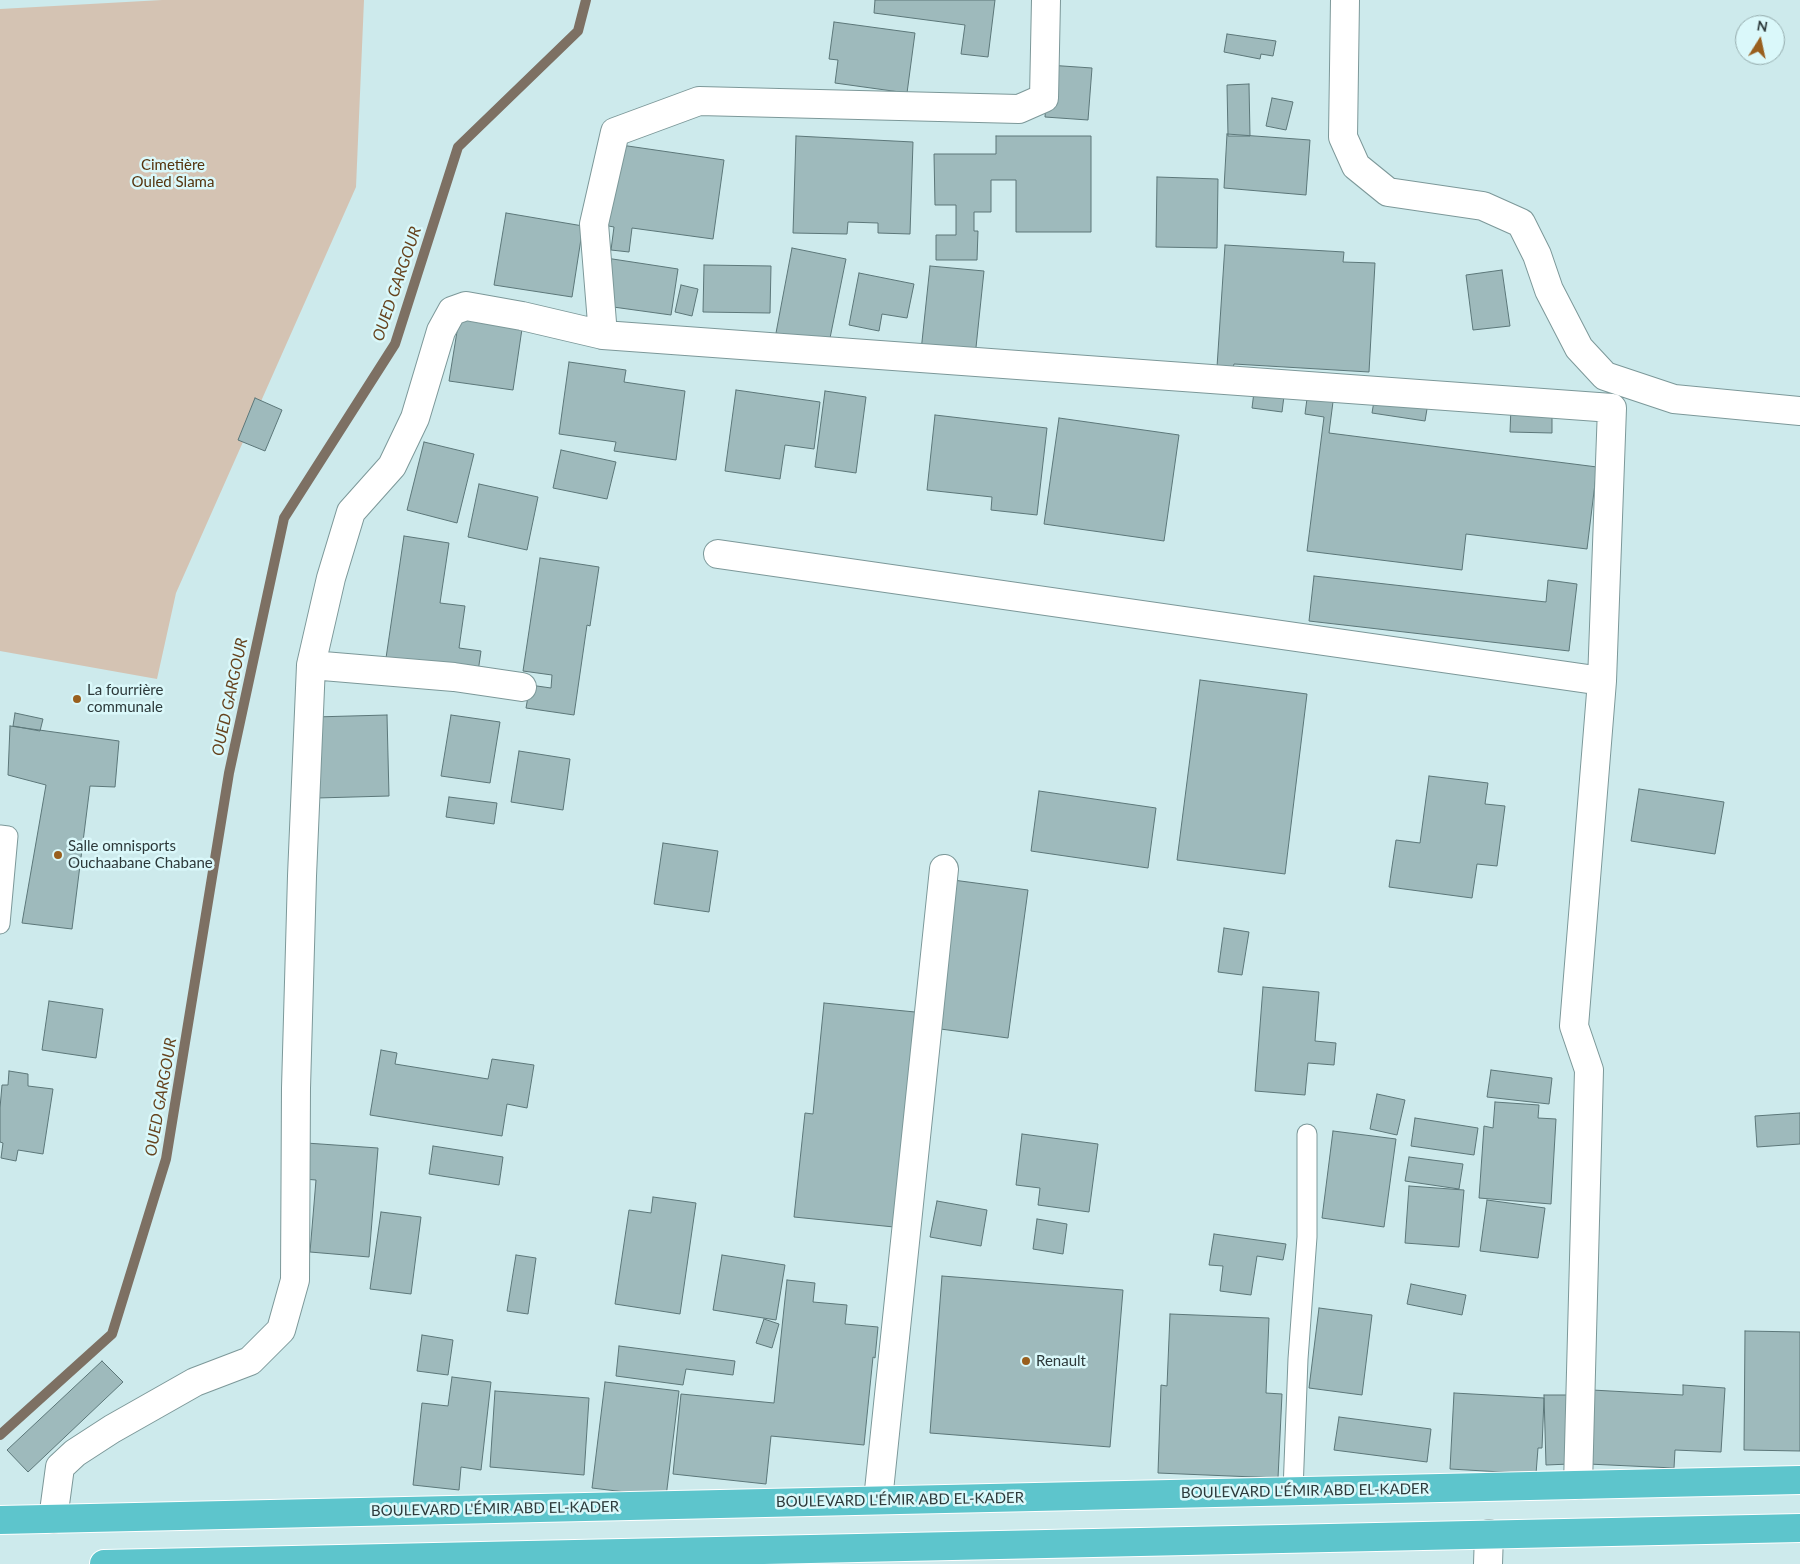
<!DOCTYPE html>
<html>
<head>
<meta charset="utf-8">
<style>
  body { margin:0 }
  #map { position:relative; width:1800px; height:1564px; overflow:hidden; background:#cdeaec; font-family:Lato,sans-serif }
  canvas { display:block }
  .north { position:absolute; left:1735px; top:15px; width:50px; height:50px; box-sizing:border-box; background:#daf8fa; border:1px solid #95acad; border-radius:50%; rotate:10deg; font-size:14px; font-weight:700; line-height:20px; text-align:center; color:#2d393a }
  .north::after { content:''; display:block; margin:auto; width:18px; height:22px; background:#995f1e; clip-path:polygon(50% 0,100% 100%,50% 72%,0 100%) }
</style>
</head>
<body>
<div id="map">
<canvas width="1800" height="1564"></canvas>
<div class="north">N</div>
</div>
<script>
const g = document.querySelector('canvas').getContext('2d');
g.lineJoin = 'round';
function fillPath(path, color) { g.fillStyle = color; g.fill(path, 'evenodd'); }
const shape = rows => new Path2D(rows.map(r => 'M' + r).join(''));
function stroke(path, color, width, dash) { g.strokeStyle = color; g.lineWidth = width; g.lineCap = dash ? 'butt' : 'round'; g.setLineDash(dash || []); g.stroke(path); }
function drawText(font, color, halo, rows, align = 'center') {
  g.font = font + ' Lato,sans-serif'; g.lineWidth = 5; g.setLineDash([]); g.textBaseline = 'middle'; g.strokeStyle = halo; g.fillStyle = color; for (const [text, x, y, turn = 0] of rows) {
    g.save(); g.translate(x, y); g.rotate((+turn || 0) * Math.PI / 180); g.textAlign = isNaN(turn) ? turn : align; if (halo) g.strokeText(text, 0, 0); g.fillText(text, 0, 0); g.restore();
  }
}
fillPath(shape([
  [162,0,364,0,356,187,176,593,157,679,0,651,0,9]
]), '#d4c3b3');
stroke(shape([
  [0,1435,112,1334,166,1159,229,773,284,518,395,344,458,147,578,31,586,0]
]), '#7d7063', 10);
const building = shape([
  [875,0,995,0,988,57,961,54,965,25,874,13,875,0],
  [834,22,915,33,907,93,835,83,838,60,829,59,834,22],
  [1227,34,1276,41,1273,56,1261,54,1260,59,1224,52,1227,34],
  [1048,65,1092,68,1088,120,1045,117,1048,65],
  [1249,84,1250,136,1228,136,1227,85,1249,84],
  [1272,98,1293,102,1286,130,1266,126,1272,98],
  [1227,134,1310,140,1306,195,1224,188,1227,134],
  [796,136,913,142,910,234,878,233,878,223,848,222,847,234,793,233,796,136],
  [996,136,1091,136,1091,232,1016,232,1016,180,991,180,991,212,974,212,974,231,978,231,977,260,936,260,936,235,956,235,956,205,935,205,934,154,996,154,996,136],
  [614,144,724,160,713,239,632,228,629,252,611,250,614,227,603,225,614,144],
  [1157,177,1218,179,1217,248,1156,247,1157,177],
  [506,213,583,226,572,297,494,285,506,213],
  [1225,245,1344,252,1343,262,1375,263,1369,372,1234,364,1233,368,1217,367,1225,245],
  [792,248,846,259,829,343,776,333,792,248],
  [606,258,678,269,671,315,606,306,606,258],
  [704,265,771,266,770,313,703,312,704,265],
  [930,266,984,271,975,357,921,351,930,266],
  [1502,270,1510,326,1473,330,1466,275,1502,270],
  [859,273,914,284,907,318,882,314,879,331,849,325,859,273],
  [681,285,698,289,692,316,675,312,681,285],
  [460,313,523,322,513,390,449,381,460,313],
  [569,362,626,370,624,382,685,391,676,460,614,451,616,442,559,434,569,362],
  [736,390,820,402,814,449,785,445,780,479,725,471,736,390],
  [825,391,866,397,856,473,815,467,825,391],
  [1308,391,1334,394,1329,433,1597,467,1587,549,1466,534,1462,570,1307,551,1324,417,1305,414,1308,391],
  [1254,392,1284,396,1282,412,1252,408,1254,392],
  [1375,395,1428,403,1425,421,1372,413,1375,395],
  [255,398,282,410,265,451,238,440,255,398],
  [1511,407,1552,409,1552,433,1510,432,1511,407],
  [935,415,1047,428,1037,515,991,510,992,497,927,490,935,415],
  [1059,418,1179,435,1164,541,1044,524,1059,418],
  [424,442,474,454,457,523,407,510,424,442],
  [561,450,616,462,607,499,553,488,561,450],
  [479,484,538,497,527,550,468,537,479,484],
  [404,536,449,543,440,603,465,606,459,648,481,651,478,672,386,658,404,536],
  [540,558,599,567,590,626,587,625,574,715,526,708,530,685,551,688,552,675,523,671,540,558],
  [1314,576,1546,602,1548,580,1577,584,1569,651,1309,621,1314,576],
  [1200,680,1307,694,1285,874,1177,860,1200,680],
  [15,713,43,719,40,731,13,726,15,713],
  [387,715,389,796,317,798,314,717,387,715],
  [451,715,500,722,490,783,441,776,451,715],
  [10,726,119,741,115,787,90,786,72,929,22,923,46,785,8,775,10,726],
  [519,751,570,759,563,810,511,802,519,751],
  [1429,776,1488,783,1485,804,1505,806,1497,866,1477,864,1472,898,1389,887,1396,840,1420,843,1429,776],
  [1639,789,1724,802,1715,854,1631,841,1639,789],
  [1039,791,1156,808,1148,868,1031,851,1039,791],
  [449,797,497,803,494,824,446,817,449,797],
  [663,843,718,851,709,912,654,904,663,843],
  [953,880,1028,890,1008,1038,933,1028,953,880],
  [1224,928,1249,932,1242,975,1218,972,1224,928],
  [1263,987,1319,992,1315,1041,1336,1043,1334,1065,1308,1063,1305,1095,1255,1091,1263,987],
  [49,1001,103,1009,96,1058,42,1050,49,1001],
  [824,1003,915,1012,894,1227,794,1217,805,1113,813,1114,824,1003],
  [381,1050,397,1053,395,1064,488,1079,492,1059,534,1065,527,1108,507,1104,502,1136,370,1115,381,1050],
  [1491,1070,1552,1078,1549,1104,1487,1097,1491,1070],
  [9,1071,28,1074,28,1086,53,1089,43,1154,18,1150,16,1161,1,1158,3,1143,0,1142,0,1108,2,1085,8,1085,9,1071],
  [1377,1094,1405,1100,1397,1135,1370,1129,1377,1094],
  [1495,1102,1539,1105,1538,1118,1556,1119,1551,1204,1479,1198,1484,1126,1493,1128,1495,1102],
  [1800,1113,1800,1144,1757,1147,1755,1116,1800,1113],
  [1415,1118,1478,1128,1474,1155,1411,1146,1415,1118],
  [1333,1131,1396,1139,1384,1227,1322,1218,1333,1131],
  [1022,1134,1098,1144,1089,1212,1038,1205,1040,1188,1016,1185,1022,1134],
  [306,1143,378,1148,369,1257,310,1252,316,1180,303,1179,306,1143],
  [433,1146,503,1157,499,1185,429,1174,433,1146],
  [1409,1157,1463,1164,1459,1189,1405,1181,1409,1157],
  [1409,1186,1464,1190,1459,1247,1405,1243,1409,1186],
  [653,1197,696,1203,680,1314,615,1304,629,1210,651,1213,653,1197],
  [1487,1200,1545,1208,1538,1258,1480,1251,1487,1200],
  [937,1201,987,1210,981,1246,930,1237,937,1201],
  [381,1212,421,1217,411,1294,370,1289,381,1212],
  [1037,1219,1067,1224,1063,1254,1033,1249,1037,1219],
  [1214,1234,1286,1244,1283,1260,1257,1256,1251,1295,1220,1291,1223,1266,1209,1265,1214,1234],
  [516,1255,536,1258,528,1314,507,1311,516,1255],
  [722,1255,785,1265,776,1320,713,1310,722,1255],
  [942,1276,1123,1290,1110,1447,930,1433,942,1276],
  [787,1280,815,1283,813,1302,847,1305,845,1324,878,1327,875,1358,873,1357,864,1445,771,1436,766,1484,673,1474,681,1394,774,1403,787,1280],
  [1411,1284,1466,1295,1462,1315,1407,1304,1411,1284],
  [1319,1308,1372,1315,1362,1395,1309,1388,1319,1308],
  [1170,1314,1269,1318,1266,1393,1282,1394,1278,1478,1158,1473,1161,1385,1167,1386,1170,1314],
  [764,1319,779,1324,772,1348,756,1343,764,1319],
  [1745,1331,1800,1332,1800,1451,1744,1450,1745,1331],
  [422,1335,453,1340,448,1375,417,1371,422,1335],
  [619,1346,735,1361,733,1375,686,1369,683,1385,616,1376,619,1346],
  [102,1361,123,1382,28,1472,7,1450,102,1361],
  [452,1377,491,1382,481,1470,461,1467,459,1490,413,1485,422,1403,448,1406,452,1377],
  [605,1382,679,1391,666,1497,592,1488,605,1382],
  [1683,1385,1725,1388,1721,1452,1675,1450,1674,1468,1588,1464,1592,1390,1683,1395,1683,1385],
  [495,1391,589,1398,584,1475,490,1467,495,1391],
  [1454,1393,1544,1398,1542,1448,1538,1448,1536,1474,1450,1469,1454,1393],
  [1544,1395,1569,1395,1570,1464,1546,1465,1544,1395],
  [1339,1417,1431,1429,1427,1462,1334,1450,1339,1417]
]);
fillPath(building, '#9ebabc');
stroke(building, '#5c7779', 1);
const lane = shape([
  [0,835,8,836,0,924],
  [1293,1491,1298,1359,1307,1237,1307,1134]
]);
const street = shape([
  [1046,0,1044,98,1019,109,699,101,615,132,594,224,603,335,1612,408,1602,681,1574,1026,1589,1070,1578,1485],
  [1345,0,1343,137,1356,166,1388,192,1483,206,1521,223,1537,255,1549,290,1579,348,1605,376,1674,399,1800,411],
  [718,554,1602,681],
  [311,665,454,677,522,687],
  [878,1500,944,869],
  [53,1519,60,1467,75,1453,112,1429,195,1382,250,1361,281,1330,295,1280,296,1088,302,876,311,665,331,578,351,512,392,466,415,418,441,331,452,311,466,306,522,316,603,335],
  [1488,1564,1489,1534]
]);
const highway = shape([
  [0,1520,1800,1480],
  [104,1564,1800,1528]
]);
stroke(lane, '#7c9899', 21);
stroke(street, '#7c9899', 30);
stroke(highway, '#fff', 30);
stroke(lane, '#fff', 19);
stroke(street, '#fff', 28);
stroke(highway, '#5dc5cc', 28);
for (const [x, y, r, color] of [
  [77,699,5,"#995f1e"],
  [58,855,5,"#995f1e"],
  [1026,1361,5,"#995f1e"]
]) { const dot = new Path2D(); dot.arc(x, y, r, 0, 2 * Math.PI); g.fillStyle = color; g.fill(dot); stroke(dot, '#daf8fa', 2); }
drawText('15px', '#55330d', '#daf8fa', [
  ["Cimetière",173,165],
  ["Ouled Slama",173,182]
]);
drawText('15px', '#2d393a', '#daf8fa', [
  ["La fourrière",87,690],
  ["communale",87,707],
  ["Salle omnisports",68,846],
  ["Ouchaabane Chabane",68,863],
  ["Renault",1036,1361]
], 'left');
drawText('15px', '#2d393a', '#daf8fa', [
  ["BOULEVARD L'ÉMIR ABD EL-KADER",1305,1491,-1],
  ["BOULEVARD L'ÉMIR ABD EL-KADER",900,1500,-1],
  ["BOULEVARD L'ÉMIR ABD EL-KADER",495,1509,-1]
]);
drawText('italic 16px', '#66431e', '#daf8fa', [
  ["OUED GARGOUR",397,284,-71],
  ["OUED GARGOUR",230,697,-78],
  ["OUED GARGOUR",161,1097,-80]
]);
</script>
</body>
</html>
